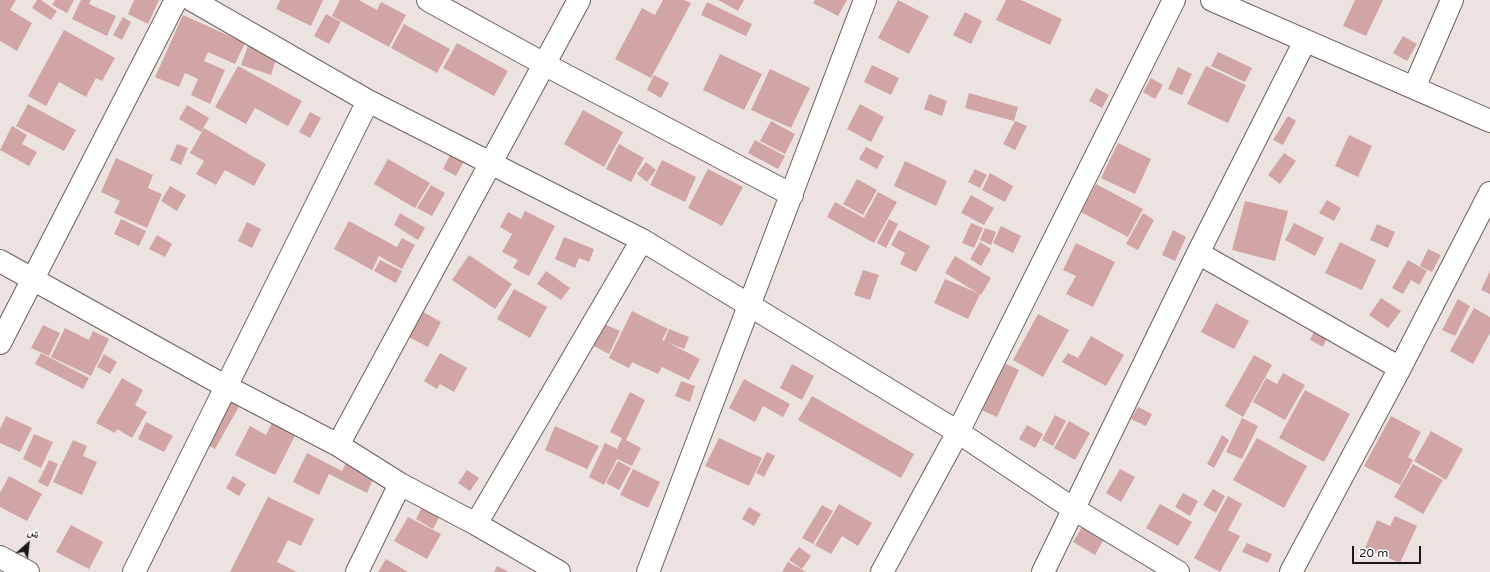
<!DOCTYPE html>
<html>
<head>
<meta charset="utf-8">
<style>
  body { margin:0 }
  #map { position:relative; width:1490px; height:572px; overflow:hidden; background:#ece3e1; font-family:"Varela Round","Noto Naskh Arabic",sans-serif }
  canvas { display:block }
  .north { position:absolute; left:8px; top:524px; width:40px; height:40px; -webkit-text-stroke:3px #fff; paint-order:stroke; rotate:27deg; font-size:11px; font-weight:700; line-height:16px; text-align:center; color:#1a1716 }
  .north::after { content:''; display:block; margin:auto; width:14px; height:18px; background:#1a1716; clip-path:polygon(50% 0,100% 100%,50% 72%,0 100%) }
  .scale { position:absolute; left:1352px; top:546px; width:69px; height:18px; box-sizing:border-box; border:2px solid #1a1716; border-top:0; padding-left:5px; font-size:12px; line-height:14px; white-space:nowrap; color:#1a1716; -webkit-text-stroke:3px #fff; paint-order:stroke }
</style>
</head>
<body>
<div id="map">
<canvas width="1490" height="572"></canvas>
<div class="north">ش</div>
<div class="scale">20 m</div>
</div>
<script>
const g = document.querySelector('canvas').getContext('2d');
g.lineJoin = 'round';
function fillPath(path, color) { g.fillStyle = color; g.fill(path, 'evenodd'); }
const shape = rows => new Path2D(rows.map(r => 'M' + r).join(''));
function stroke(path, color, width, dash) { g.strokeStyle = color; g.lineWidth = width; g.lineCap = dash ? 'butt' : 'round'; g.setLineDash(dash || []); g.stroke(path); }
fillPath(shape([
  [0,0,16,0,10,10,32,23,17,51,0,41],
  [37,0,41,0,57,11,51,20,32,8],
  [55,0,74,0,67,13,52,5],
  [81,0,91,0,89,4,116,16,107,36,72,19],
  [134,0,159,0,148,24,128,14],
  [280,0,323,0,311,26,276,9],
  [340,0,359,0,377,10,381,2,406,15,389,47,332,16],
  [663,0,684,0,691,3,651,78,615,59,642,8,655,15],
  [718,0,744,0,738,11],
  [815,0,847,0,838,16,813,3],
  [898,0,929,16,909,54,878,38],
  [1006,0,1021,0,1062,19,1050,45,996,20],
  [1355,0,1383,0,1366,36,1343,26],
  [707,2,752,24,746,36,701,15],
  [965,12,982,21,971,44,953,35],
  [326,14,341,22,329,44,314,36],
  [183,15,245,43,235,64,208,52,204,61,225,70,210,104,191,95,198,79,185,73,179,87,155,77],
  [123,17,131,22,122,40,113,35],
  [404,24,450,49,437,73,391,48],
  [64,30,115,58,102,81,96,78,86,97,59,82,46,106,28,96],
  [1403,36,1417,44,1407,61,1393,53],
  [457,43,508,71,494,96,443,68],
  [248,46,277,56,271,75,241,65],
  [1218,52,1252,68,1245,82,1211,66],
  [720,54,762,74,744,110,703,90],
  [872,65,899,78,891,95,864,82],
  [238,66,302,101,288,126,255,108,246,124,215,107],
  [1206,66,1246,85,1228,123,1187,104],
  [1178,67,1192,74,1182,95,1168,89],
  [770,69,810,88,791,128,751,110],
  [654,75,669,83,661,98,647,90],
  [1151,78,1163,85,1155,99,1143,92],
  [1096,88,1109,95,1102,108,1089,101],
  [969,93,1018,107,1014,121,965,108],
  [929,94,947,101,942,116,924,109],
  [28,104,76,130,64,151,16,126],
  [860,104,884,117,871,142,847,129],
  [187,105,209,118,201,132,179,119],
  [583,110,623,132,604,167,564,144],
  [310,112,321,118,310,138,299,132],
  [1288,116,1296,121,1283,145,1273,140],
  [771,121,795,134,785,154,760,141],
  [1015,121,1027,126,1015,150,1003,144],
  [12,126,27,135,22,144,37,152,29,166,0,150],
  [204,128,266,164,254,186,225,170,216,185,196,174,204,161,190,153],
  [1349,135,1372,146,1358,177,1335,166],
  [755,140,785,156,778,169,748,153],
  [1118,143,1151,159,1135,194,1101,178],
  [177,144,188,148,181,165,170,160],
  [619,144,644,158,631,182,606,169],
  [866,147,884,156,877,169,859,159],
  [451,153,465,159,456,176,443,169],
  [1284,153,1296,161,1280,184,1268,175],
  [116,158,153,175,148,188,162,194,147,228,114,213,120,201,101,192],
  [388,159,430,183,415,208,374,184],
  [662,160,696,177,685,202,650,185],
  [905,161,947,181,936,206,894,186],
  [646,162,656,170,647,182,637,174],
  [708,169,743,187,722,226,688,208],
  [975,169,987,175,980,188,968,182],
  [990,173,1013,186,1005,202,982,190],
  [857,179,877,190,863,215,843,204],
  [1096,184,1143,209,1128,237,1081,212],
  [431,185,445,193,432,216,417,208],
  [170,186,186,195,177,211,161,201],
  [878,192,897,202,874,243,827,217,835,202,864,218],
  [971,195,994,208,984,225,961,213],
  [1327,200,1341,208,1334,221,1319,213],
  [1245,201,1288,211,1275,261,1232,250],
  [525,211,555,226,529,276,513,268,518,260,502,252,512,234,500,227,508,212,521,219],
  [400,213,425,228,418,240,394,225],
  [1143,213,1154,220,1138,250,1126,244],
  [121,219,146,231,139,246,114,234],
  [889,219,898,224,886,248,877,243],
  [349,221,397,247,402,238,415,245,402,269,379,256,372,270,334,249],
  [247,222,261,229,252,248,238,241],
  [971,223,983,228,974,248,962,243],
  [1294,223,1324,238,1315,256,1285,240],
  [1377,224,1395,232,1388,248,1370,240],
  [1001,226,1021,236,1013,253,993,243],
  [985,228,996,232,991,245,980,240],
  [899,230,930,246,916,272,900,264,905,253,891,245],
  [1173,230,1186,237,1175,261,1162,255],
  [157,235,172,244,165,257,149,249],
  [564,237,594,249,589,262,579,258,575,268,555,259],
  [980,242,991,249,981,266,970,259],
  [1340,242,1376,260,1362,290,1325,273],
  [1076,243,1115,262,1093,307,1066,294,1076,276,1063,270],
  [1428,249,1441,255,1432,272,1420,266],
  [469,255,512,284,495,309,452,280],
  [955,256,991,278,981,295,945,273],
  [380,260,402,271,396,283,374,271],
  [1408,260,1427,271,1419,285,1411,280,1403,294,1392,288],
  [863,270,879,275,870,300,854,295],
  [546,271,570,288,561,300,537,284],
  [1490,271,1490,294,1481,290],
  [945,279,980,294,968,319,934,303],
  [514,289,547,307,530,338,497,319],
  [1381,298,1401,311,1388,328,1369,315],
  [1458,299,1470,306,1455,336,1442,330],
  [1216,303,1249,321,1234,349,1201,332],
  [413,306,441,322,428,347,399,332],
  [1474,308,1490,317,1490,333,1473,364,1450,351],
  [632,311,668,329,662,340,664,341,669,329,689,337,684,349,667,342,700,359,689,380,662,367,658,374,632,362,629,368,609,358],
  [1038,314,1069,330,1043,377,1013,360],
  [602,323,620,331,609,354,592,345],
  [43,325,60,333,49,356,31,348],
  [1316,327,1329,334,1323,347,1310,340],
  [65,328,89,340,93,331,109,339,91,376,51,357],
  [1091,336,1124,355,1106,386,1062,362,1068,353,1078,358],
  [41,353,89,378,83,389,35,364],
  [440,353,467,368,454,392,440,384,437,389,424,381],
  [104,354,117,362,110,374,97,367],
  [1254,355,1272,365,1243,417,1225,406],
  [1000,361,1019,370,997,417,977,408],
  [792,364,814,376,802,400,780,388],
  [1283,373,1305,385,1285,420,1253,402,1266,378,1277,384],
  [122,378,143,390,135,405,147,412,132,438,117,429,115,433,96,423],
  [744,379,790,404,783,417,763,406,755,422,729,408],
  [681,381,695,386,690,402,675,396],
  [1305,390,1350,414,1324,462,1279,438],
  [630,392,645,400,626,440,641,448,632,466,617,459,604,485,589,477,605,443,617,449,622,438,610,432],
  [226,395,241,403,215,449,200,441],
  [812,396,914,454,901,478,798,420],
  [1138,407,1152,414,1146,426,1131,419],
  [1055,415,1066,421,1053,446,1042,440],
  [6,416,32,428,20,452,0,443,0,429],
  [1391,416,1421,432,1408,457,1413,460,1400,485,1364,466],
  [1242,418,1258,426,1242,459,1226,452],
  [273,421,297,432,275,475,235,455,250,426,266,435],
  [1069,421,1090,433,1075,460,1054,448],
  [146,422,173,436,164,452,138,439],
  [1027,425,1043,434,1035,448,1019,439],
  [555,426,599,446,587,469,545,450],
  [1431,431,1463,449,1446,480,1414,461],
  [34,434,53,442,41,468,23,459],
  [1222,435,1229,440,1214,468,1207,464],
  [719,438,762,458,749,486,705,466],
  [1257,438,1307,466,1284,508,1233,480],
  [73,440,87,446,83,456,97,462,82,495,53,482],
  [767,452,775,456,764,477,756,473],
  [307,453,342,471,347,461,375,475,367,493,329,474,319,495,293,482],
  [49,460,58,464,48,487,38,482],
  [618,461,631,468,619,490,606,483],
  [1413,464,1443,480,1423,514,1394,497],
  [633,469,660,482,648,508,620,495],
  [1120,469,1135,477,1121,502,1106,493],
  [467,470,479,478,470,491,458,483],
  [9,476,42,494,27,521,0,507,0,493],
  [233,476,246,484,239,496,226,488],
  [1213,489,1225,496,1216,513,1203,505],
  [1183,493,1198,501,1190,516,1175,507],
  [1228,496,1242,504,1228,530,1240,536,1220,572,1194,558],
  [268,497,314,519,301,546,288,540,277,562,297,572,230,572],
  [424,503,442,512,433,529,416,519],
  [839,504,872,523,858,546,842,536,831,554,815,545],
  [1160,504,1192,522,1178,546,1146,528],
  [822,505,833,511,813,544,802,538],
  [749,507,761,514,754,526,742,519],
  [1395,516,1417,526,1400,563,1365,548,1377,520,1390,526],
  [408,517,441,534,427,559,394,541],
  [71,525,103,542,89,569,56,552],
  [1082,527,1104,539,1095,555,1073,542],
  [1247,543,1272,554,1268,563,1242,552],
  [799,547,811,556,802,569,789,560],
  [386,559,408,572,378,572],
  [788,562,801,569,806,572,782,572],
  [497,566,509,572,494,572]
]), '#d1a5a5');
const minor = shape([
  [192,0,368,101,642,240,958,432,1072,508,1178,572],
  [428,0,544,64,792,195],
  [1212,0,1490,121],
  [1414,88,1452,0],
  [1198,253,1400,368],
  [0,261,225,386,338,445,400,484,476,524,559,572],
  [0,343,176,0],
  [338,445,579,0],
  [476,524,642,240],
  [0,557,28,572],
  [134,572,368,101],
  [357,572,400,484],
  [648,572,865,0],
  [882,572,958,432,1174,0],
  [1043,572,1198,253,1305,41],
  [1291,572,1400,368,1490,193]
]);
stroke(minor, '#69615f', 24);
stroke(minor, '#fff', 22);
</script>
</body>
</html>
